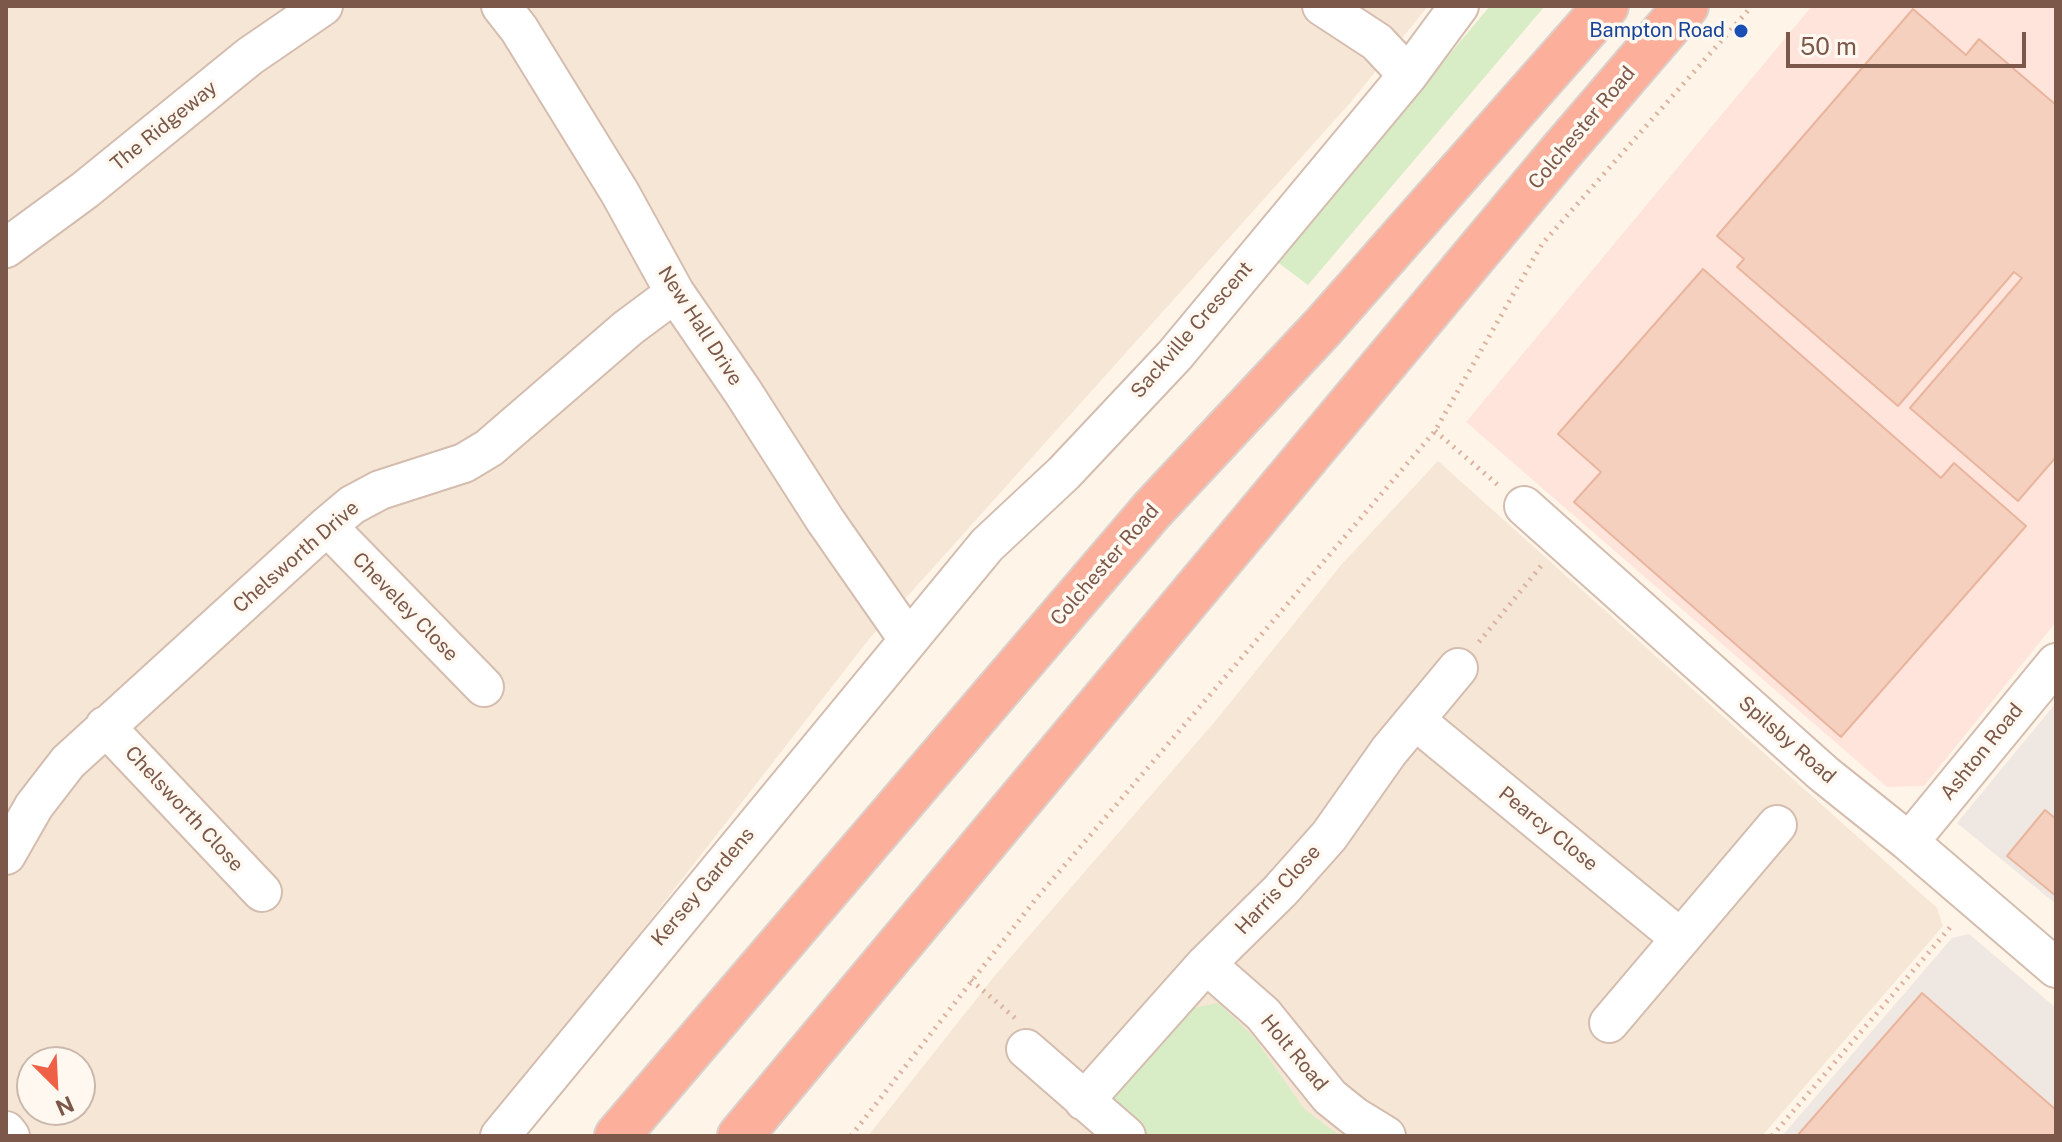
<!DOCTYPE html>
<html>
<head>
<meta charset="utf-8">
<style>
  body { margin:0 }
  #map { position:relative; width:2062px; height:1142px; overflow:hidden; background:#fef4e8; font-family:"Public Sans",sans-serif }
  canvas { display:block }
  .frame { position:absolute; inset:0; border:8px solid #7b5849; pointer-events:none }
  .north { position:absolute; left:16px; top:1046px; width:80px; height:80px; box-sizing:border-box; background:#fff8f0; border:2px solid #cab8ad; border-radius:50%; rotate:156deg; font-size:22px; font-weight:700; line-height:32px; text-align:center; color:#7b5849 }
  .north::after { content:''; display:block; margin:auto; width:28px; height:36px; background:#ef6146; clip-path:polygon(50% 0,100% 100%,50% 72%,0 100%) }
  .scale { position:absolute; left:1786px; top:32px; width:240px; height:36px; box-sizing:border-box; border:4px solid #7b5849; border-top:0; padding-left:10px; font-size:24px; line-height:28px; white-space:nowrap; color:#7b5849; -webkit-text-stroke:6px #fff8f0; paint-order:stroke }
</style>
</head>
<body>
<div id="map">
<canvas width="2062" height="1142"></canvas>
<div class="frame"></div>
<div class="north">N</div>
<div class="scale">50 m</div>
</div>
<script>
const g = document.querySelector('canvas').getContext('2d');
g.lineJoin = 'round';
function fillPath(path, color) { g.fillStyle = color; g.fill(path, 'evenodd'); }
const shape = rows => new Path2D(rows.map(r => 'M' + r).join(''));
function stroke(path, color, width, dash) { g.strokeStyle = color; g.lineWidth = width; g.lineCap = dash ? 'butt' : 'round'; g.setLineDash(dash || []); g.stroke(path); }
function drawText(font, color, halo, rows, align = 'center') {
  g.font = font + ' "Public Sans",sans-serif'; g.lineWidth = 7; g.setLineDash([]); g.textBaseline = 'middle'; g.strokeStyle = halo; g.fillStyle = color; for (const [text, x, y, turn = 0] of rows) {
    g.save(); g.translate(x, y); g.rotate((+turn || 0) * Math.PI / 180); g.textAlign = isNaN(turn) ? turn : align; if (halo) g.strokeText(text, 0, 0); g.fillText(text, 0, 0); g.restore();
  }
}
fillPath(shape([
  [6,6,1428,6,1350,103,869,639,482,1136,6,1136],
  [32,1062,80,1062,80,1110,32,1110],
  [1438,461,1937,908,1943,926,1762,1136,868,1136,997,973,1217,719,1342,564]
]), '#f6e6d6');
fillPath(shape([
  [1812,6,2056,6,2056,622,1924,786,1887,787,1466,422]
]), '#ffe4dc');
fillPath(shape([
  [2056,703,2056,904,1957,823],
  [1969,934,2056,1008,2056,1136,1782,1136,1952,938]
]), '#efe7e2');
fillPath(shape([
  [1490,6,1545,6,1308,285,1276,261],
  [1218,1003,1254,1037,1304,1109,1340,1136,1147,1136,1107,1102,1193,1008]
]), '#d8edc5');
const building = shape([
  [1913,9,1966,55,1979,39,2056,105,2056,457,2018,501,1910,408,2022,278,2014,272,1898,406,1737,267,1744,259,1717,236,1913,9],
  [1703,269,1941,478,1954,463,2026,526,1841,737,1574,502,1601,472,1558,434,1703,269],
  [2045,810,2056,819,2056,896,2007,856,2045,810],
  [1922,993,2056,1110,2056,1136,1797,1136,1922,993]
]);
fillPath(building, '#f5d0be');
stroke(building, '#e9b59d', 2);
const street = shape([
  [501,6,519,29,620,193,675,293,743,392,825,520,908,639],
  [1322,6,1377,42,1408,75],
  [6,248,85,190,250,56,323,6],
  [1524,506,1824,774,1909,842,2056,968],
  [327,526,484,687],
  [1415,720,1680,938],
  [105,726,262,892],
  [1909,842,2056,663],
  [6,855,34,806,68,762,327,526,352,505,380,490,464,463,489,448,628,328,675,293],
  [1206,964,1263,1014,1330,1097,1355,1117,1386,1136],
  [1609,1023,1777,825],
  [1026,1049,1126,1136],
  [1084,1101,1206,964,1280,891,1329,836,1389,751,1458,668],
  [6,1131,10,1136],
  [500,1136,987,545,1064,473,1175,355,1408,75,1459,6]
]);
const highway = shape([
  [617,1136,1152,510,1323,327,1606,6],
  [740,1136,1560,153,1686,6]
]);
stroke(street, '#d4bdaf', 42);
stroke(highway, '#dad0cc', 48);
stroke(shape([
  [1435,431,1498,485],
  [1479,642,1541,566],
  [971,980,1015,1018],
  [851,1136,1035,900,1435,431,1542,244,1752,6],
  [1772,1136,1953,924]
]), '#dbb3a0', 5, [2, 6]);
stroke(street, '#fff', 38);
stroke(highway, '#fcaf9b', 44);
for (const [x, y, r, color] of [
  [1741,31,8,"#1a4fb4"]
]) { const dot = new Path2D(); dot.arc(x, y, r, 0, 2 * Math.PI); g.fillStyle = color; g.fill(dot); stroke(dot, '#fff8f0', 3); }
drawText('20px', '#164399', '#fff8f0', [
  ["Bampton Road",1725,31]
], 'right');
drawText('20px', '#7b5849', '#fff8f0', [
  ["The Ridgeway",164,126,-39],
  ["Colchester Road",1582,128,-50],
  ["New Hall Drive",700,326,57],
  ["Sackville Crescent",1192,330,-49],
  ["Chelsworth Drive",296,557,-41],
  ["Colchester Road",1105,565,-49],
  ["Cheveley Close",405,607,46],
  ["Spilsby Road",1787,740,41],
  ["Ashton Road",1982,752,-51],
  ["Chelsworth Close",184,809,47],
  ["Pearcy Close",1548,829,39],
  ["Kersey Gardens",703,887,-50],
  ["Harris Close",1278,890,-47],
  ["Holt Road",1294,1053,50]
]);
</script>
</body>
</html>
